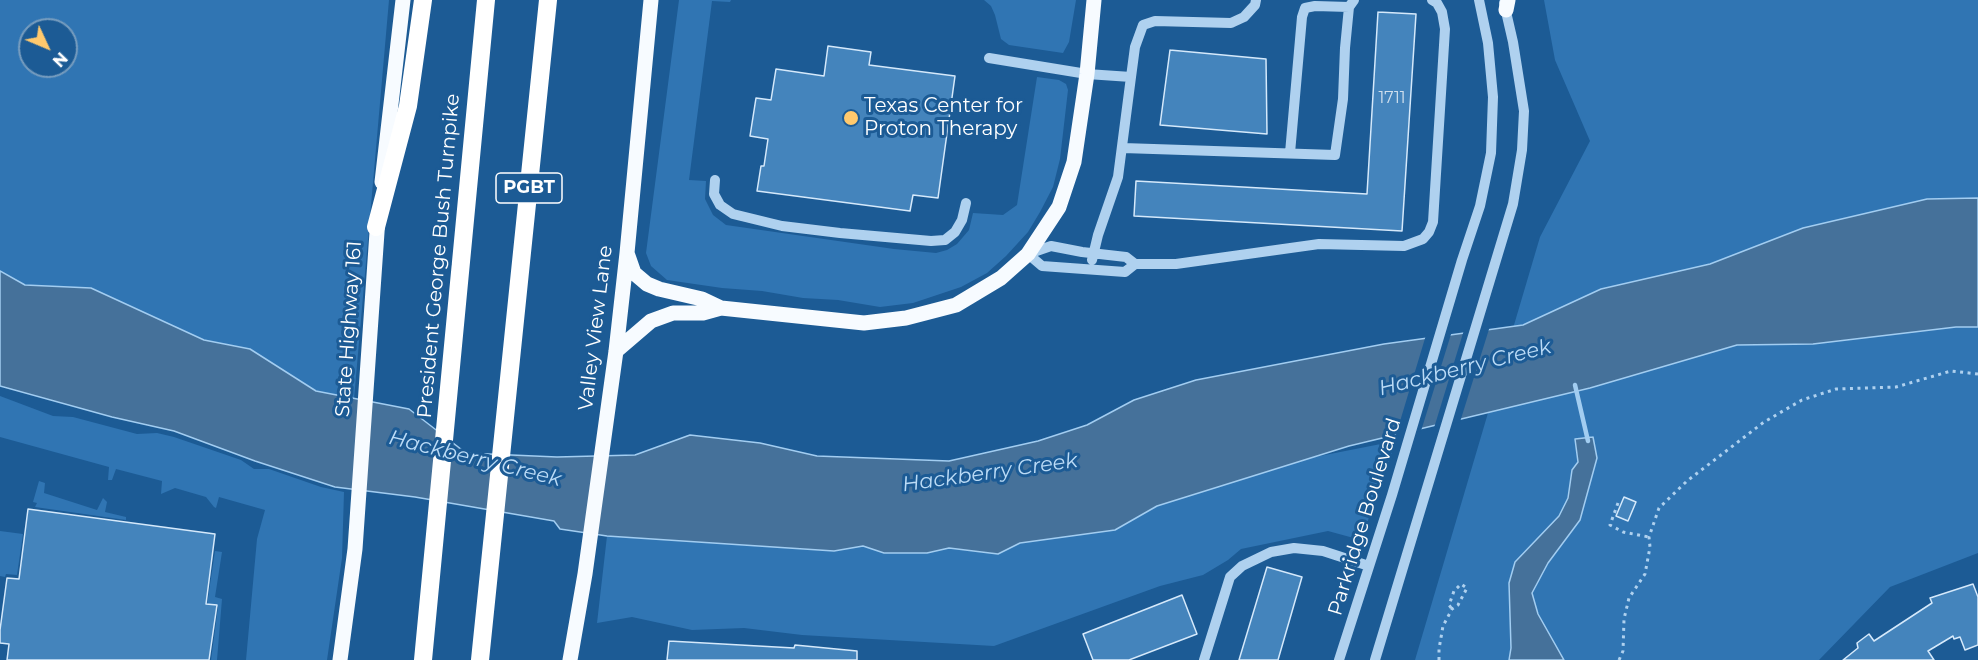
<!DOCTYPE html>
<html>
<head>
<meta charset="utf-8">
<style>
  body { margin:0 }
  #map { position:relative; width:1978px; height:660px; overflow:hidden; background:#1c5b95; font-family:Montserrat,sans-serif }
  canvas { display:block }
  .north { position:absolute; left:18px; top:18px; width:60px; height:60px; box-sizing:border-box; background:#1c5b95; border:2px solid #779dbf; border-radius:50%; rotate:134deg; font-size:16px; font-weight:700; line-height:24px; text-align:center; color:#fff }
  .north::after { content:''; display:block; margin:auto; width:21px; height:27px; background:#ffc96d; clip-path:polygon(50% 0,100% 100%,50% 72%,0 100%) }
</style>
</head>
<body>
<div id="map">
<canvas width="1978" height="660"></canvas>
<div class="north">N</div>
</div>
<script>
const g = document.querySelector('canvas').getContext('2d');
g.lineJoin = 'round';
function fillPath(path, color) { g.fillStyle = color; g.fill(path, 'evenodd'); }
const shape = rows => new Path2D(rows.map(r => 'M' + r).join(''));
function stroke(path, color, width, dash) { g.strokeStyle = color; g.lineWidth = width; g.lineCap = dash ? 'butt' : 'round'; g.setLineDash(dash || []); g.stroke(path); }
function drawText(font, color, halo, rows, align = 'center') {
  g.font = font + ' Montserrat,sans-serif'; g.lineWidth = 6; g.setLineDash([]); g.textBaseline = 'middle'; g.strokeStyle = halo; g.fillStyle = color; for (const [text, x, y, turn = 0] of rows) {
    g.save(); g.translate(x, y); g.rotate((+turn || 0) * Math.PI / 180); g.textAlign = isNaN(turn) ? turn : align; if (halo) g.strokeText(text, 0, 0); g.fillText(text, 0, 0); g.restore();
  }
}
fillPath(shape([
  [0,0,389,0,354,399,316,391,250,349,204,340,91,288,25,285,0,271],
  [30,30,66,30,66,66,30,66],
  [679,0,731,0,730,2,712,1,689,180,706,181,705,199,713,215,726,225,894,249,936,253,947,250,957,244,969,230,973,213,1003,215,1017,205,1037,77,1059,80,1066,84,1068,90,1060,159,1053,187,1040,212,1028,232,1006,256,987,273,961,287,913,303,880,307,838,300,803,298,762,291,722,288,667,280,651,266,646,253],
  [984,0,1076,0,1069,42,1063,53,1009,45,1001,39,995,15,991,6],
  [1544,0,1978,0,1978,553,1890,587,1819,660,1415,660,1540,237,1590,141,1555,60],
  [0,396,53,416,73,417,137,434,157,433,174,437,241,460,254,469,269,469,321,487,344,492,342,558,327,660,246,660,257,539,265,510,219,497,216,508,214,507,206,497,175,488,161,494,162,481,116,469,112,480,108,480,109,467,0,437],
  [1396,441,1361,540,1328,531,1241,549,1228,560,1203,575,1160,586,994,646,802,635,744,628,692,630,632,617,597,623,607,536,721,543,863,546],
  [39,481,45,483,44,493,97,510,103,498,107,502,105,512,126,517,126,520,35,507,37,503,33,502],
  [0,531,23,534,17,575,6,574,5,577,0,576],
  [215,551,222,552,215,597,222,599,217,660,211,660,218,607,207,605]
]), '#3075b3');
const water = shape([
  [1978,198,1978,327,1956,327,1813,344,1737,345,1590,388,1349,446,1157,506,1115,530,1020,543,998,554,949,548,927,553,884,553,863,546,834,551,607,536,560,529,554,521,415,497,335,487,255,461,174,431,112,417,0,386,0,271,25,285,91,288,204,340,250,349,316,391,409,409,466,453,557,457,635,455,690,435,760,443,817,456,949,461,1038,441,1087,425,1134,400,1196,380,1384,344,1523,325,1601,289,1710,264,1803,228,1927,199,1978,198],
  [1593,437,1597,458,1580,520,1548,563,1532,593,1538,614,1564,660,1509,660,1511,648,1509,583,1515,562,1559,516,1568,498,1572,470,1578,462,1575,439,1593,437]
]);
fillPath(water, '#45719a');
stroke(water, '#a2cdf1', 1.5);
fillPath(shape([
  [1490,326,1460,422,1434,428,1464,330],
  [1452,331,1421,431,1395,438,1426,335]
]), '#1c5b95');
stroke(shape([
  [1575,385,1588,441]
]), '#a2cdf1', 4.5);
const building = shape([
  [1378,12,1416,14,1402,231,1134,216,1136,181,1367,194,1378,12],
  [828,46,871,52,869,65,955,76,938,198,913,195,910,211,757,191,761,166,764,166,768,139,750,136,756,98,771,100,776,69,824,76,828,46],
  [1170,50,1266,59,1267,134,1160,125,1170,50],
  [1624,497,1636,502,1628,521,1616,516,1624,497],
  [28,509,215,534,206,604,217,605,209,660,7,660,9,644,0,643,0,630,7,578,19,579,28,509],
  [1267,567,1302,577,1278,660,1239,660,1267,567],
  [1973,584,1978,597,1978,645,1965,650,1960,637,1954,639,1953,636,1928,651,1934,660,1843,660,1858,648,1857,643,1869,634,1874,641,1932,603,1930,598,1973,584],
  [1182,595,1197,634,1129,660,1093,660,1083,634,1182,595],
  [669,641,794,648,795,645,857,651,857,660,667,660,669,641]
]);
fillPath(building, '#4484bc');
stroke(building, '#d5e9fb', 1.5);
stroke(shape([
  [1618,503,1610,525,1623,532,1649,537],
  [1439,660,1439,649,1443,626,1452,609,1458,605,1467,588,1461,584,1454,591,1449,605,1452,609],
  [1619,660,1623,651,1624,619,1629,598,1645,574,1650,547,1649,537,1659,508,1687,481,1764,422,1802,400,1836,389,1896,387,1951,371,1978,374]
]), '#afd1ef', 3, [3, 4.5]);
stroke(shape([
  [989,58,1087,74,1131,77,1118,177,1098,235,1092,260],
  [1131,77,1135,47,1143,25,1155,21,1231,23,1244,17,1255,5,1256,0],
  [1123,148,1335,155,1343,99,1345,48,1349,7,1354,0],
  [1290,153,1302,17,1305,8,1315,6,1349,7],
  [715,180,714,194,720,205,733,214,782,226,840,233,931,241,945,240,955,232,962,220,966,203],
  [1135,264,1126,257,1082,252,1051,246,1028,254,1042,266,1125,272,1135,264,1176,264,1319,244,1404,246,1423,239,1429,232,1433,222,1445,29,1442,12,1437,3,1432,0],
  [1204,660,1230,577,1242,566,1271,552,1294,548,1323,551,1369,566],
  [1339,660,1392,495,1462,260,1480,206,1491,153,1493,97,1488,43,1479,0],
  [1375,660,1513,204,1522,150,1524,111,1513,42,1504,3]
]), '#afd1ef', 10);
stroke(shape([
  [1506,10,1508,0],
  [382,182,403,0],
  [627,253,634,273,647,284,659,289,702,299,721,308,864,323,906,318,956,305,1001,278,1028,254,1059,207,1074,162,1087,74,1094,0],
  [616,351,651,321,673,313,703,313,721,308],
  [340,660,355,549,378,218],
  [570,660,585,574,616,351,627,253,651,0]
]), '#f7fbff', 15);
stroke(shape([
  [376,227,408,106,423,0],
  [423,660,486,0],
  [480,660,548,0]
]), '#fff', 18);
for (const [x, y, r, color] of [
  [851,118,8,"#ffc96d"]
]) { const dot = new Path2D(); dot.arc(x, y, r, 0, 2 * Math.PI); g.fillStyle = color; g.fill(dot); stroke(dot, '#1c5b95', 2); }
drawText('16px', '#d0e0ee', null, [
  ["1711",1392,98]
]);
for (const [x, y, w] of [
  [529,188,66]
]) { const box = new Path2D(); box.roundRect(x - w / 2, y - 15, w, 30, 4.5); g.fillStyle = '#1c5b95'; g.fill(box); stroke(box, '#fff', 1.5); }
drawText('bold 18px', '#fff', null, [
  ["PGBT",529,188]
]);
drawText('20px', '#fff', '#1c5b95', [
  ["Texas Center for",864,106],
  ["Proton Therapy",864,129]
], 'left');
drawText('20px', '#fff', '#1c5b95', [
  ["President George Bush Turnpike",439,256,-85],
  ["Valley View Lane",596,328,-83],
  ["State Highway 161",349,329,-86],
  ["Parkridge Boulevard",1365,517,-73]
]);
drawText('italic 21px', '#bbdbf6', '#1c5b95', [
  ["Hackberry Creek",1465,368,-14],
  ["Hackberry Creek",475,459,14],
  ["Hackberry Creek",990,473,-8]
]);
</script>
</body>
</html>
